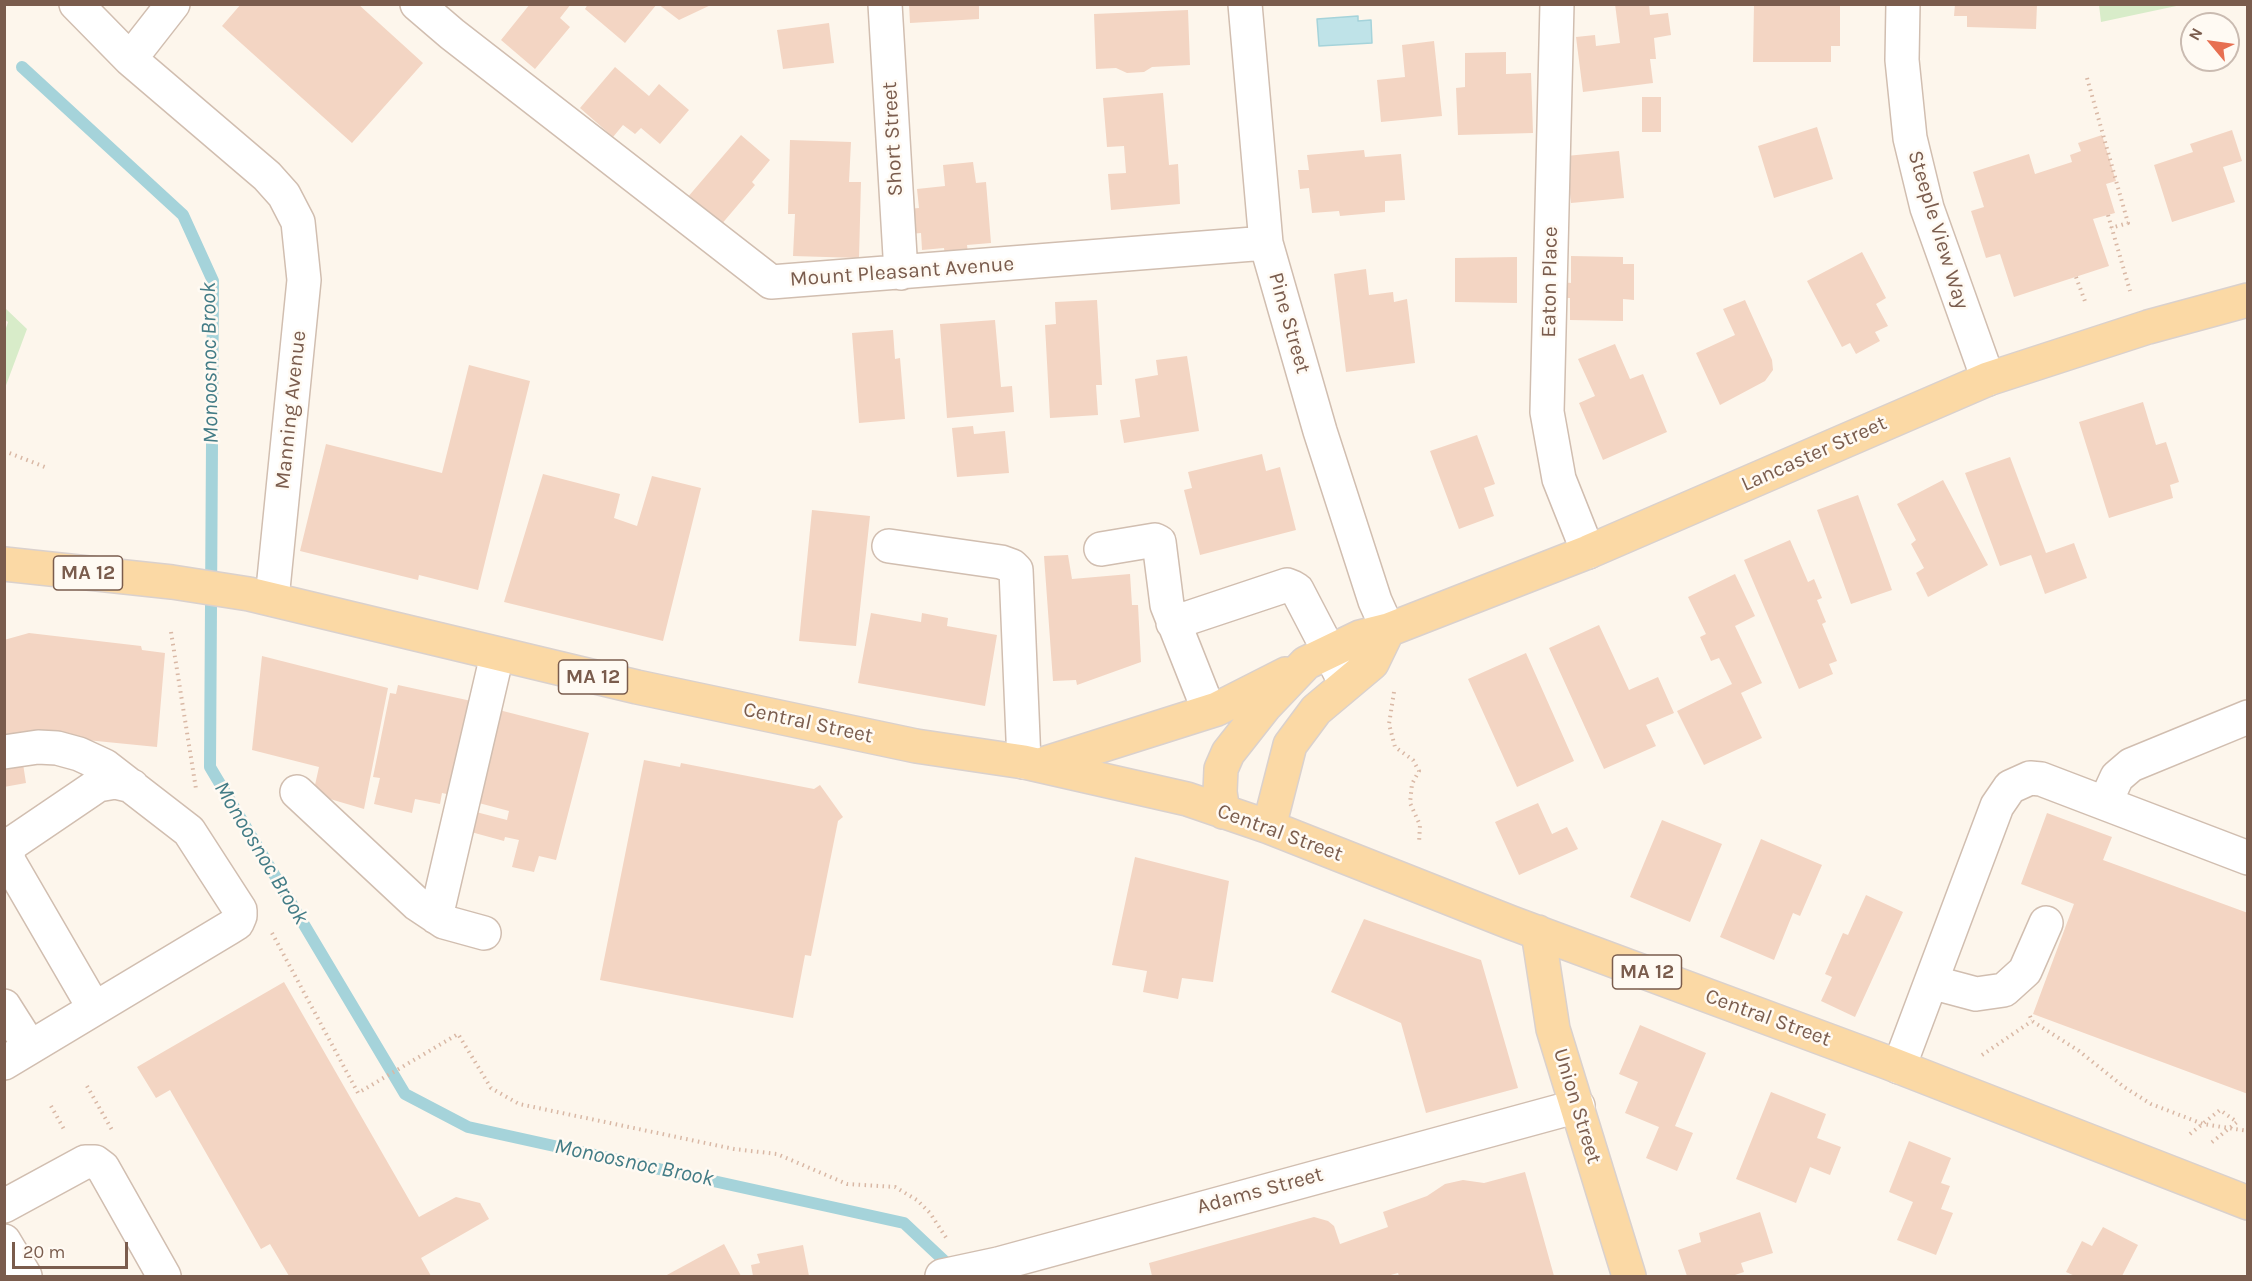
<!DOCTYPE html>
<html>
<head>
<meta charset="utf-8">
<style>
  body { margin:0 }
  #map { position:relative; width:2252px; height:1281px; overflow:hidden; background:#fdf6ec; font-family:Karla,sans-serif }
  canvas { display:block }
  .frame { position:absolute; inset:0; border:6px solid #7a5c4d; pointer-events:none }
  .north { position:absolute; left:2180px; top:12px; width:60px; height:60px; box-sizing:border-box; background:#fffaf3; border:2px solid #cabbb1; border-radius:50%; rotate:299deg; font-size:16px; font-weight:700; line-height:24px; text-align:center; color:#7a5c4d }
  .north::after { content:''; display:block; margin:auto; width:21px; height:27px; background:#e76f51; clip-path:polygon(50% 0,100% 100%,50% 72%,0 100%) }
  .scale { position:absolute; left:12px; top:1242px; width:116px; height:27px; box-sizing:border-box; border:3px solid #7a5c4d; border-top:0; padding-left:8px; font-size:18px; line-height:21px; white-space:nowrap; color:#7a5c4d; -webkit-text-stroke:4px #fffaf3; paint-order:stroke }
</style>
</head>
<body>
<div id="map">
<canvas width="2252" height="1281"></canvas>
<div class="frame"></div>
<div class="north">N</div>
<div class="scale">20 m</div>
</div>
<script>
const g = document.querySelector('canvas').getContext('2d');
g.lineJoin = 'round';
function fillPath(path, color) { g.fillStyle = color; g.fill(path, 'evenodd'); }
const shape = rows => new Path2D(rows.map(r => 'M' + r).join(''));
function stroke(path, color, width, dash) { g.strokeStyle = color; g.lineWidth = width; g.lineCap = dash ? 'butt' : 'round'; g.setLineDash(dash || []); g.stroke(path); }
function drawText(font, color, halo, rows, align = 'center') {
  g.font = font + ' Karla,sans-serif'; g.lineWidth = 5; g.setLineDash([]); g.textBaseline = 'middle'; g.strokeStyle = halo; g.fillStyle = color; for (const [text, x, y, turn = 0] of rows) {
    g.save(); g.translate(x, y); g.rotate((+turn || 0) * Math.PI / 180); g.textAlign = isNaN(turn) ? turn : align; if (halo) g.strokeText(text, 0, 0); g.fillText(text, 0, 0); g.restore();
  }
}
fillPath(shape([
  [2099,5,2099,4,2181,5,2101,22],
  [5,308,27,329,5,388,5,331,8,322,5,320]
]), '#d8ecc9');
const water = shape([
  [1358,16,1358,21,1371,20,1372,43,1319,46,1317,19,1358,16]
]);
fillPath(water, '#bfe3e8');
stroke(water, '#a5d3da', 1.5);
stroke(shape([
  [22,67,183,215,213,281,210,767,405,1094,468,1127,904,1223,954,1270]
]), '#a5d3da', 12);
fillPath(shape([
  [241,4,358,4,423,63,352,143,222,26],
  [530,4,571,4,560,18,570,27,535,69,501,40],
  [588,4,657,4,625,43,585,9],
  [658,4,713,4,679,20],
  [909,4,979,4,979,19,910,23],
  [1615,4,1649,4,1650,15,1668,13,1671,35,1654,38,1656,59,1650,59,1653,83,1583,92,1576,37,1595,35,1596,46,1620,43],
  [1754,4,1840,4,1840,46,1831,46,1831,62,1753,62],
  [1955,4,2037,4,2036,29,1967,27,1967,16,1954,16],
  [1188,10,1190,65,1152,67,1144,72,1127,73,1116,68,1096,69,1094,14],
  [829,23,834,63,783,69,777,30],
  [1434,41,1442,116,1381,122,1377,80,1405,77,1402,45],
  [1506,52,1506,74,1531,73,1533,133,1458,135,1456,88,1465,87,1465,53],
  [615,67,649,96,659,84,689,110,660,144,641,128,635,134,623,125,613,137,580,108],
  [1163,93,1169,165,1178,164,1180,204,1111,210,1108,174,1126,173,1124,146,1107,147,1103,98],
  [1642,97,1661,97,1661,132,1642,132],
  [1817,127,1833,179,1774,198,1758,146],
  [2232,130,2242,161,2223,167,2235,202,2172,222,2154,165,2193,152,2190,144],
  [741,135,770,160,752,182,755,185,720,226,687,198],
  [2102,135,2116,181,2106,184,2115,213,2093,219,2109,266,2014,297,2000,254,1986,258,1971,211,1984,207,1973,172,2029,154,2035,174,2072,162,2070,155,2081,151,2078,143],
  [790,140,851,142,849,182,861,182,859,258,793,256,795,214,788,214],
  [1364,150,1365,157,1401,154,1405,200,1385,201,1385,212,1340,216,1339,211,1312,213,1309,188,1300,189,1298,170,1309,170,1307,155],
  [1619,151,1624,198,1571,203,1566,156],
  [973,162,976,183,986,182,991,243,967,245,968,254,945,256,944,248,922,250,921,233,910,234,908,209,919,208,917,189,945,186,943,165],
  [1862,252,1886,298,1876,304,1888,326,1875,332,1880,341,1856,354,1850,343,1842,347,1807,281],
  [1571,256,1623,257,1623,264,1634,264,1634,300,1623,299,1623,321,1570,320,1570,298,1562,298,1562,282,1571,283],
  [1517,257,1517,303,1455,302,1455,258],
  [1366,269,1369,295,1393,292,1394,302,1407,299,1415,363,1346,372,1334,274],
  [1097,300,1102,385,1096,385,1098,415,1050,418,1045,325,1056,324,1055,302],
  [1745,300,1772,360,1773,370,1765,381,1720,405,1696,353,1735,335,1723,309],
  [995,320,1001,387,1012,386,1014,412,947,418,940,324],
  [893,330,895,359,900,358,905,419,859,423,852,333],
  [1615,344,1630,379,1643,374,1667,432,1603,460,1579,403,1595,396,1578,359],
  [1187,356,1199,431,1124,443,1120,420,1140,417,1135,379,1158,375,1156,360],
  [469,365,530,381,478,590,419,575,418,580,300,551,326,444,442,473],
  [2143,402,2156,445,2166,442,2179,482,2170,485,2173,498,2109,518,2079,422],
  [973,426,974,434,1005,431,1009,473,957,477,952,428],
  [1477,435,1495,484,1484,488,1494,516,1459,529,1430,451],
  [1262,454,1266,471,1280,467,1296,530,1200,555,1184,490,1192,488,1188,472],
  [2010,457,2046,553,2074,543,2087,578,2045,594,2031,555,2000,566,1965,473],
  [543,474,620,494,614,518,637,526,652,476,701,488,663,641,504,602],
  [1943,480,1988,565,1928,597,1916,573,1924,568,1911,544,1916,540,1897,504],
  [1858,495,1892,590,1851,604,1817,510],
  [812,510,870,516,856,646,799,641],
  [1790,540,1808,582,1814,579,1822,598,1817,600,1826,622,1822,624,1837,661,1829,664,1833,674,1799,689,1744,560],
  [1068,555,1072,579,1130,574,1132,605,1138,605,1141,662,1077,685,1076,680,1053,681,1044,556],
  [1735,574,1755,616,1735,626,1762,683,1741,693,1762,738,1704,765,1677,711,1732,684,1719,658,1711,661,1700,637,1706,634,1688,597],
  [871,613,921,622,922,613,948,618,947,626,997,635,985,706,858,683],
  [1599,625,1629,690,1658,677,1674,713,1646,725,1656,746,1604,769,1549,648],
  [29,633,141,646,142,650,165,653,157,747,36,735,19,738,26,783,4,787,4,640],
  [1526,653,1574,761,1517,787,1468,679],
  [262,656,388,688,364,809,313,794,319,767,252,750],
  [398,685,476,702,456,796,442,793,440,804,415,799,412,813,374,804,380,778,373,777,390,693,396,694],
  [499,710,589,733,556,860,539,856,534,872,512,867,519,840,505,837,504,841,471,832,476,812,507,820,509,811,475,802],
  [644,760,680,767,681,763,814,789,820,785,843,817,838,821,811,956,805,955,793,1018,600,980],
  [1538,803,1552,834,1567,827,1578,849,1519,875,1495,822],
  [2047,813,2112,837,2103,860,2248,913,2248,1094,2033,1014,2074,904,2021,884],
  [1662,820,1722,844,1690,922,1630,897],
  [1761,839,1822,865,1800,916,1793,913,1774,960,1720,937],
  [1135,857,1229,881,1213,982,1182,978,1178,999,1143,992,1147,971,1112,965],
  [1866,895,1903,912,1855,1017,1821,1001,1832,977,1825,974,1843,933,1848,935],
  [1364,919,1481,960,1518,1088,1426,1113,1401,1023,1331,992],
  [284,982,419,1217,456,1197,480,1203,489,1219,421,1258,431,1276,289,1276,270,1244,261,1249,170,1090,156,1098,137,1067],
  [1640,1025,1706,1053,1675,1126,1693,1133,1677,1171,1646,1158,1659,1127,1625,1113,1638,1082,1619,1074],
  [1771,1092,1826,1114,1817,1138,1841,1147,1830,1175,1810,1167,1796,1203,1736,1179],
  [1909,1141,1951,1158,1941,1183,1950,1186,1941,1209,1953,1213,1936,1255,1897,1240,1913,1202,1889,1192],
  [1525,1172,1554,1276,1399,1276,1398,1273,1387,1276,1152,1276,1149,1263,1314,1217,1328,1221,1334,1226,1340,1244,1388,1227,1383,1212,1427,1196,1445,1184,1463,1180,1484,1183],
  [1760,1212,1773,1253,1741,1263,1744,1272,1732,1276,1687,1276,1678,1250,1701,1242,1699,1233],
  [2103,1227,2138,1245,2122,1276,2075,1276,2066,1272,2082,1241,2092,1246],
  [724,1244,741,1276,665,1276],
  [803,1245,809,1276,753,1276,751,1265,760,1263,757,1254]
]), '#f3d5c3');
const minor = shape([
  [76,4,130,59,267,176,284,195,298,222,304,280,272,599],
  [417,4,452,34,771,282,1266,243],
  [885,4,901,273],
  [1245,4,1266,243,1320,431,1375,601,1388,630],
  [1557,4,1547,412,1559,479,1588,552],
  [1903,4,1902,60,1910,138,1927,208,1988,379],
  [130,59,173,4],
  [889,546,1001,562,1012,566,1016,570,1024,762],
  [1101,549,1155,540,1159,542,1167,605,1209,711],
  [1173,623,1287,585,1292,587,1297,590,1346,684],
  [4,752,38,747,57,748,79,754,105,766,189,831,240,910,240,916,237,923,229,928,4,1063],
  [297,792,417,904,444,922,484,933],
  [2105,803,2117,777,2131,765,2248,717],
  [4,853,94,1008],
  [8,859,9,847,14,842,98,785,115,782,132,786],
  [436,917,497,655],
  [1931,982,1976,994,2004,990,2025,971,2046,923],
  [4,1006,30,1047],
  [1899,1067,1997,806,2010,787,2030,778,2041,779,2248,858],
  [4,1206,85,1162,95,1162,103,1168,164,1276],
  [4,1241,25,1276],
  [942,1276,998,1264,1578,1106]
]);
const major = shape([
  [4,564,172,582,249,594,637,687,916,746,1024,762,1187,799,1269,827,1512,923,1889,1063,2248,1203],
  [1040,765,1217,709,1286,674],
  [1223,812,1220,792,1221,769,1228,753,1265,706,1306,663,1360,637,1388,630,1588,552,1988,379,2148,327,2248,300],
  [1269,827,1290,745,1316,710,1372,663,1388,630],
  [1538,932,1553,1029,1629,1276]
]);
stroke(minor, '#d1beb0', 36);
stroke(major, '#dad1cd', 36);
stroke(shape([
  [2087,78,2128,223,2111,228],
  [2108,215,2130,291],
  [2076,277,2086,304],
  [4,451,45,467],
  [171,632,196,789],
  [1394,692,1389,724,1395,747,1413,760,1419,771,1412,784,1410,803,1420,825,1419,843],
  [272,933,358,1093,458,1034,491,1088,519,1104,734,1149,777,1154,847,1184,895,1187,917,1200,930,1213,947,1239],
  [2030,1016,2032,1021,2079,1051,2124,1087,2151,1104,2203,1124,2248,1131],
  [1982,1055,2032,1021],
  [87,1086,112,1130],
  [51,1106,65,1131],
  [2190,1134,2220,1110,2237,1122,2211,1143]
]), '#d9b8a5', 4, [1.5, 4.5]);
stroke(minor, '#fff', 33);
stroke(major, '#fbd9a5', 33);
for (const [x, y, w] of [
  [88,573,69],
  [593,677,69],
  [1647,972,69]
]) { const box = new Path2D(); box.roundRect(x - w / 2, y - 17, w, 34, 4.5); g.fillStyle = '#fffaf3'; g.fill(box); stroke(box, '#7a5c4d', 1.5); }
drawText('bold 20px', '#7a5c4d', null, [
  ["MA 12",88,573],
  ["MA 12",593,677],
  ["MA 12",1647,972]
]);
drawText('21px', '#7a5c4d', '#fffaf3', [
  ["Short Street",893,139,-93],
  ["Steeple View Way",1938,230,73],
  ["Mount Pleasant Avenue",902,272,-4],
  ["Eaton Place",1550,282,-89],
  ["Pine Street",1289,323,74],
  ["Manning Avenue",291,410,-84],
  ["Lancaster Street",1814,454,-24],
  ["Central Street",808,723,12],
  ["Central Street",1280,833,20],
  ["Central Street",1768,1018,20],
  ["Union Street",1577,1106,73],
  ["Adams Street",1260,1191,-15]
]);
drawText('italic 22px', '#437c86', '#fffaf3', [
  ["Monoosnoc Brook",210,363,-91],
  ["Monoosnoc Brook",261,853,59],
  ["Monoosnoc Brook",634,1163,12]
]);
</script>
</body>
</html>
